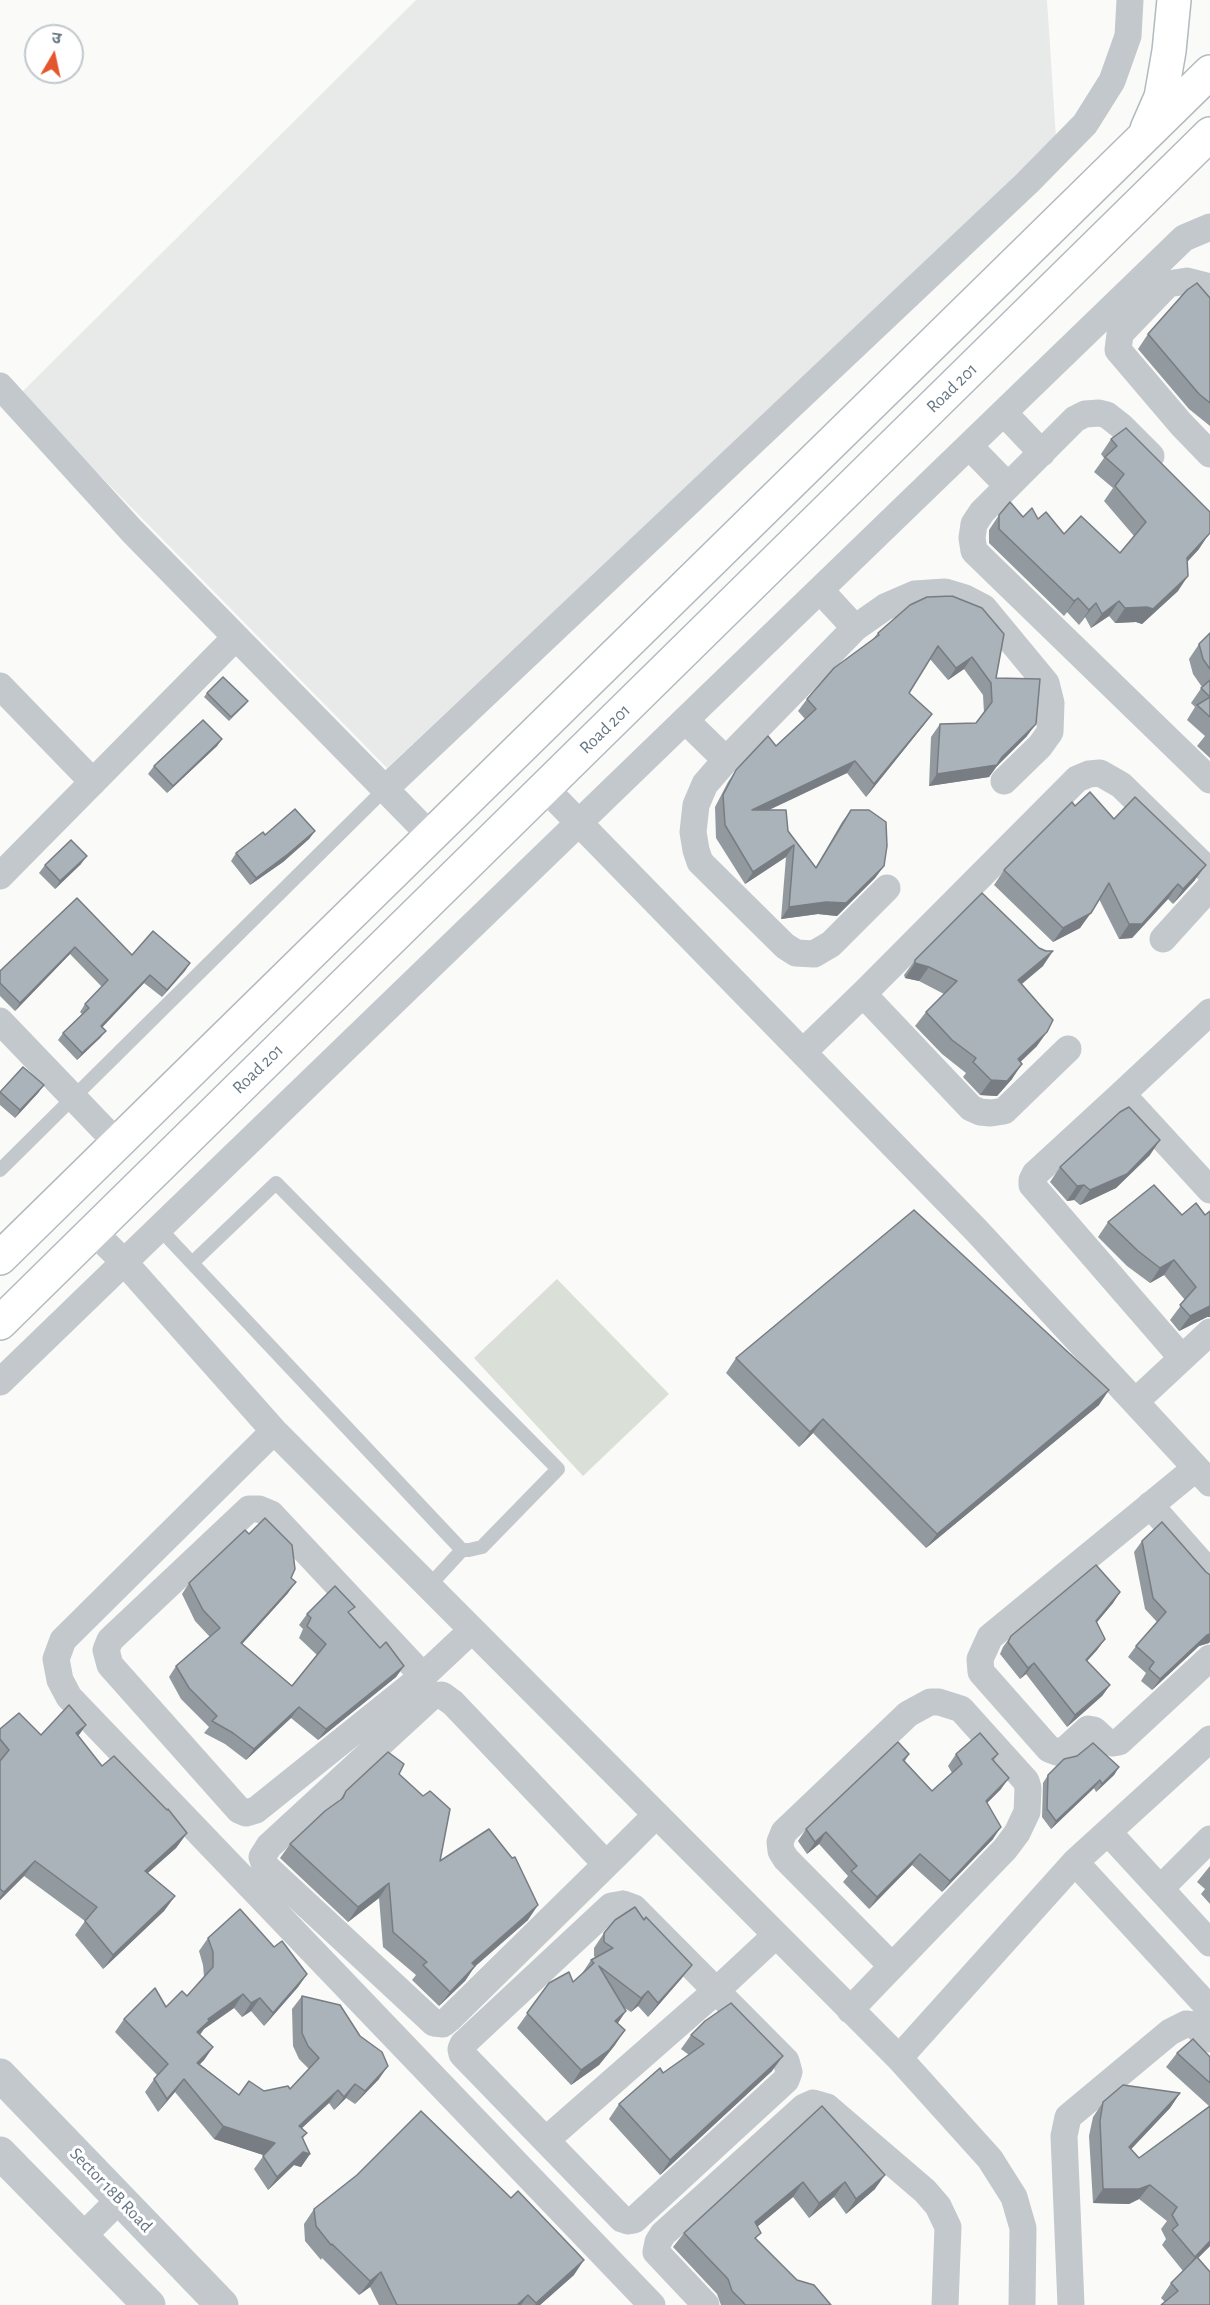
<!DOCTYPE html>
<html>
<head>
<meta charset="utf-8">
<style>
  body { margin:0 }
  #map { position:relative; width:1210px; height:2305px; overflow:hidden; background:#fafaf8; font-family:"Alegreya Sans","Noto Sans Devanagari",sans-serif }
  canvas { display:block }
  .north { position:absolute; left:24px; top:24px; width:60px; height:60px; box-sizing:border-box; background:#fff; border:2px solid #c1c8cd; border-radius:50%; rotate:9deg; font-size:16px; font-weight:700; line-height:24px; text-align:center; color:#657683 }
  .north::after { content:''; display:block; margin:auto; width:21px; height:27px; background:#e4572e; clip-path:polygon(50% 0,100% 100%,50% 72%,0 100%) }
</style>
</head>
<body>
<div id="map">
<canvas width="1210" height="2305"></canvas>
<div class="north">उ</div>
</div>
<script>
const g = document.querySelector('canvas').getContext('2d');
g.lineJoin = 'round';
function fillPath(path, color) { g.fillStyle = color; g.fill(path, 'evenodd'); }
const shape = rows => new Path2D(rows.map(r => 'M' + r).join(''));
function stroke(path, color, width, dash) { g.strokeStyle = color; g.lineWidth = width; g.lineCap = dash ? 'butt' : 'round'; g.setLineDash(dash || []); g.stroke(path); }
function drawText(font, color, halo, rows, align = 'center') {
  g.font = font + ' "Alegreya Sans",sans-serif'; g.lineWidth = 6; g.setLineDash([]); g.textBaseline = 'middle'; g.strokeStyle = halo; g.fillStyle = color; for (const [text, x, y, turn = 0] of rows) {
    g.save(); g.translate(x, y); g.rotate((+turn || 0) * Math.PI / 180); g.textAlign = isNaN(turn) ? turn : align; if (halo) g.strokeText(text, 0, 0); g.fillText(text, 0, 0); g.restore();
  }
}
fillPath(shape([
  [416,0,1047,0,1056,139,387,768,20,394]
]), '#e8e9e9');
fillPath(shape([
  [557,1279,669,1394,583,1476,474,1358]
]), '#dadfd7');
const secondary = shape([
  [1147,129,1161,97,1169,51,1174,0],
  [0,1258,1210,72],
  [0,1323,1210,134]
]);
stroke(secondary, '#b3babf', 36);
stroke(shape([
  [0,1170,385,789],
  [159,1228,462,1550,469,1550,482,1547,558,1469,276,1183,192,1263],
  [429,1586,462,1550]
]), '#c3c8cc', 14);
stroke(shape([
  [1210,287,1187,281,1168,284,1120,334,1118,350,1181,424,1210,454],
  [0,386,132,531,431,836],
  [1004,413,1042,453],
  [969,446,1008,486],
  [1151,456,1121,426,1107,415,1099,413,1085,414,1075,419,982,512,974,524,972,538,974,551,1210,780],
  [820,590,855,628,885,607,915,594,945,592,965,598,984,608,1046,683,1051,703,1050,732,1040,746,1004,781],
  [0,686,93,782],
  [685,720,726,760,705,784,696,805,693,832,696,850,700,862,785,946,796,953,814,954,831,944,887,888],
  [726,760,855,628],
  [545,788,976,1230,1210,1483],
  [385,789,1027,183,1085,124,1112,81,1128,36,1130,0],
  [0,876,236,637],
  [1163,939,1210,887],
  [863,994,1077,779,1089,774,1100,773,1121,785,1210,872],
  [1210,1012,1122,1094,1210,1190],
  [0,1021,117,1143],
  [803,1052,863,994,971,1108,980,1112,991,1113,1004,1111,1068,1049],
  [1122,1094,1035,1174,1032,1180,1032,1185,1182,1358],
  [93,1231,124,1262,274,1431,899,2058,990,2159,1014,2197,1023,2228,1022,2305],
  [0,1382,1184,238,1210,227],
  [1135,1402,1210,1332],
  [274,1431,63,1640,56,1659,60,1680,69,1697,652,2305],
  [1196,1468,990,1637,980,1659,981,1672,1049,1749,1057,1752,1066,1749,1088,1729,1094,1730,1106,1741,1113,1743,1119,1742,1210,1658],
  [1150,1505,1210,1573],
  [423,1676,271,1514,259,1509,249,1509,110,1640,106,1650,110,1665,239,1810,246,1813,256,1810,423,1676,472,1630],
  [1108,1832,1210,1943],
  [1075,1862,1210,2009],
  [606,1864,453,1703,442,1695,432,1696,269,1846,262,1857,265,1866,434,2023,443,2024,449,2019,624,1847,656,1815],
  [1160,1889,1210,1839],
  [623,1904,634,1908,786,2061,789,2072,786,2080,634,2220,628,2221,622,2219,462,2054,461,2049,463,2044,611,1906,623,1904],
  [850,2010,1005,1849,1017,1833,1027,1812,1028,1788,1026,1781,961,1709,939,1702,930,1702,908,1714,784,1832,780,1842,781,1851,786,1859,892,1966],
  [899,2058,1075,1862,1210,1739],
  [546,2140,716,1991,776,1935],
  [82,2237,120,2199],
  [706,2305,656,2252,658,2242,663,2234,804,2107,813,2103,827,2107,925,2191,938,2206,948,2227,945,2305],
  [1071,2305,1064,2136,1068,2117,1170,2032,1186,2024,1194,2025,1210,2039]
]), '#c3c8cc', 27);
stroke(shape([
  [0,2075,222,2305],
  [0,2153,149,2305]
]), '#c3c8cc', 33);
stroke(secondary, '#fff', 33);
fillPath(shape([
  [1210,298,1210,426,1189,409,1138,349,1148,334],
  [1111,439,1199,549,1188,561,1178,591,1142,624,1136,622,1115,623,1109,616,1091,628,1085,617,1079,625,1067,612,1064,616,989,543,989,530,999,515,1023,517,1038,519,1064,534,1120,553,1134,536,1104,501,1113,488,1094,472,1104,458,1101,454],
  [927,597,996,678,1027,736,997,766,989,777,929,786,931,737,940,724,976,723,984,713,983,695,964,669,948,680,930,659,909,693,932,714,923,726,866,797,847,773,769,810,788,831,816,867,842,822,851,810,884,866,875,878,837,916,818,914,781,919,786,857,745,884,716,838,715,807,728,782,736,770,776,746,805,719,798,711,807,699,873,639,878,633],
  [1210,633,1210,758,1197,746,1205,736,1187,720,1195,707,1191,703,1202,687,1193,674,1189,659,1199,644],
  [207,693,248,701,245,705,229,721,204,697],
  [222,739,217,746,167,793,148,774,154,766],
  [1075,806,1114,819,1195,880,1173,904,1168,899,1132,938,1119,939,1099,899,1080,928,1053,942,994,885,1004,870],
  [315,831,309,839,283,862,250,885,231,861,236,853],
  [81,864,55,889,39,873,45,865],
  [77,898,132,955,190,963,162,997,144,983,102,1027,106,1031,100,1038,77,1060,58,1040,63,1033,82,1014,80,1012,85,1004,102,987,70,954,15,1011,0,996,0,971],
  [915,960,1043,966,1022,984,1037,1046,1020,1062,1012,1079,997,1096,980,1095,963,1077,966,1073,942,1054,915,1026,926,1012,944,994,919,981,905,978,904,975],
  [44,1085,38,1093,15,1118,0,1105,0,1092],
  [1150,1155,1116,1188,1080,1205,1074,1200,1067,1201,1050,1182,1060,1167],
  [1210,1211,1210,1317,1207,1317,1179,1331,1170,1320,1185,1300,1164,1275,1150,1283,1127,1266,1098,1237,1108,1222,1182,1215,1205,1215],
  [736,1358,1099,1405,926,1548,813,1433,799,1447,726,1373],
  [1142,1541,1209,1643,1199,1646,1152,1690,1141,1681,1146,1673,1128,1657,1136,1646,1157,1622,1145,1609,1134,1552],
  [291,1578,288,1593,242,1644,292,1686,317,1655,299,1638,303,1629,299,1625,307,1614,350,1614,380,1648,404,1666,396,1677,318,1740,291,1718,246,1760,225,1744,204,1733,209,1727,181,1699,169,1677,176,1666,210,1637,195,1621,182,1594,189,1583],
  [1120,1592,1113,1603,1096,1623,1105,1639,1097,1650,1087,1661,1110,1685,1102,1696,1067,1727,1026,1674,1020,1679,1000,1654,1003,1647,1011,1636],
  [86,1725,78,1736,102,1766,187,1833,176,1848,148,1873,175,1896,164,1911,103,1969,75,1935,85,1921,24,1876,0,1900,0,1729,41,1735],
  [909,1754,905,1761,932,1791,952,1773,948,1766,956,1754,998,1754,994,1760,1001,1789,987,1803,993,1839,942,1892,912,1865,869,1909,843,1882,848,1876,819,1844,807,1854,798,1841,806,1829],
  [1119,1767,1114,1775,1096,1792,1094,1788,1051,1829,1042,1817,1043,1783,1048,1775],
  [399,1774,440,1861,528,1920,475,1966,465,1981,439,2006,412,1980,416,1975,383,1947,379,1898,348,1922,280,1858,290,1844,339,1801,346,1791],
  [1210,1866,1210,1904,1201,1894,1205,1889,1197,1882],
  [644,1920,692,1965,681,1979,648,2017,638,2006,631,2012,623,2007,618,2023,615,2045,599,2065,571,2085,517,2028,549,1983,573,1982,581,1975,591,1960,596,1958,594,1956,594,1948,604,1933],
  [208,1938,274,1947,307,1974,298,1987,264,2026,251,2011,242,2017,234,2008,204,2029,200,2035,213,2047,204,2060,200,2064,239,2095,264,2091,290,2089,309,2069,299,2059,293,2046,292,2009,302,1996,379,2079,355,2104,346,2098,334,2110,329,2103,302,2128,307,2133,303,2138,310,2154,301,2167,294,2165,268,2190,254,2169,264,2155,214,2139,175,2092,158,2112,145,2092,157,2075,115,2032,124,2019,166,2007,187,1996,204,1977,203,1965,199,1951],
  [691,2035,772,2071,660,2175,609,2119,619,2104,689,2055,681,2049],
  [1177,2053,1210,2057,1210,2246,1198,2258,1210,2272,1165,2302,1161,2298,1171,2283,1183,2271,1162,2245,1166,2239,1161,2229,1167,2221,1139,2199,1129,2204,1093,2203,1089,2136,1093,2117,1103,2102,1180,2093,1170,2108,1131,2149,1139,2158,1209,2106,1166,2067],
  [822,2106,875,2189,846,2214,834,2197,809,2218,793,2197,758,2226,756,2239,797,2280,831,2305,721,2305,717,2294,673,2247,684,2233],
  [314,2209,574,2275,540,2305,379,2305,370,2287,359,2295,322,2258,321,2260,305,2241,304,2224]
]), '#929a9f');
fillPath(shape([
  [1209,534,1199,549,1177,573,1187,558],
  [1188,576,1178,591,1142,624,1136,622,1115,623,1125,608,1147,607],
  [1078,598,1067,612,1064,616,1074,601],
  [1119,601,1109,616,1091,628,1102,614],
  [1096,603,1085,617,1079,625,1089,610],
  [972,657,964,669,948,680,956,668],
  [932,714,923,726,866,797,874,784],
  [1036,724,1027,736,997,766,989,777,929,786,937,774,1002,757],
  [222,739,217,746,167,793,173,786],
  [855,761,847,773,743,822,752,810],
  [315,831,309,839,283,862,250,885,256,878],
  [794,845,786,857,745,884,753,872],
  [87,856,81,864,55,889,60,881],
  [1206,865,1195,880,1173,904,1183,889],
  [884,866,875,878,837,916,818,914,781,919,789,907],
  [1178,884,1168,899,1132,938,1119,939,1129,924],
  [1091,913,1080,928,1053,942,1063,928],
  [75,947,70,954,15,1011,20,1003],
  [1053,951,1043,966,1008,995,1018,980],
  [190,963,185,971,162,997,167,990],
  [915,963,929,967,919,981,905,978],
  [150,975,144,983,96,1034,101,1026],
  [106,1031,100,1038,77,1060,82,1053],
  [1047,1032,1037,1046,1008,1074,1018,1059],
  [1022,1064,1012,1079,997,1096,980,1095,991,1080],
  [44,1085,38,1093,15,1118,20,1110],
  [1160,1140,1150,1155,1116,1188,1080,1205,1090,1190],
  [1084,1185,1074,1200,1067,1201,1077,1186],
  [1174,1260,1164,1275,1150,1283,1160,1268],
  [1210,1306,1210,1317,1207,1317,1179,1331,1190,1316],
  [1109,1390,1099,1405,926,1548,937,1534],
  [823,1419,813,1433,799,1447,810,1432],
  [296,1582,288,1593,233,1654,241,1643],
  [1120,1592,1113,1603,1088,1633,1096,1621],
  [1210,1634,1210,1642,1209,1643,1199,1646,1152,1690,1160,1679,1207,1635],
  [1105,1639,1097,1650,1078,1671,1086,1660],
  [1034,1663,1026,1674,1020,1679,1028,1668],
  [404,1666,396,1677,318,1740,326,1729],
  [1110,1685,1102,1696,1067,1727,1075,1715],
  [299,1707,291,1718,246,1760,254,1749],
  [86,1725,76,1739,76,1733],
  [1119,1767,1114,1775,1096,1792,1102,1784],
  [1009,1778,1001,1789,978,1812,986,1801],
  [1100,1780,1094,1788,1051,1829,1056,1821],
  [1001,1827,993,1839,942,1892,950,1881],
  [826,1832,819,1844,807,1854,815,1842],
  [187,1833,176,1848,134,1885,145,1871],
  [920,1854,912,1865,869,1909,877,1897],
  [35,1861,24,1876,0,1900,0,1897,4,1892],
  [389,1883,379,1898,348,1922,358,1907],
  [175,1896,164,1911,103,1969,113,1955],
  [538,1905,528,1920,462,1978,472,1963],
  [692,1965,681,1979,648,2017,658,2003],
  [475,1966,465,1981,439,2006,450,1992],
  [307,1974,298,1987,264,2026,273,2013],
  [648,1991,638,2006,631,2012,641,1998],
  [243,1994,234,2008,204,2029,200,2034,197,2032,208,2019],
  [260,1998,251,2011,242,2017,251,2003],
  [626,2011,616,2026,615,2021],
  [625,2030,615,2045,599,2065,571,2085,581,2070],
  [213,2047,204,2060,188,2076,197,2063],
  [783,2056,772,2071,660,2175,670,2160],
  [388,2066,379,2079,355,2104,365,2091],
  [184,2079,175,2092,158,2112,167,2099],
  [355,2084,346,2098,334,2110,344,2097],
  [338,2090,329,2103,290,2139,299,2126],
  [1180,2093,1170,2108,1119,2162,1129,2147],
  [223,2126,275,2143,266,2156,214,2139],
  [303,2152,310,2154,301,2167,294,2165,268,2190,277,2177],
  [885,2175,875,2189,846,2214,856,2199],
  [803,2182,793,2197,745,2237,755,2222],
  [845,2182,834,2197,809,2218,819,2203],
  [1150,2185,1139,2199,1129,2204,1093,2203,1103,2189],
  [1210,2241,1210,2246,1184,2272,1195,2257],
  [584,2260,574,2275,540,2305,535,2305],
  [381,2272,370,2287,359,2295,370,2281],
  [528,2295,521,2305,517,2305]
]), '#777d82');
const building = shape([
  [1197,283,1210,298,1210,403,1199,394,1148,334,1187,290,1197,283],
  [1126,428,1210,512,1210,533,1187,558,1188,576,1153,609,1147,607,1125,608,1119,601,1102,614,1096,603,1089,610,1078,598,1074,601,999,529,999,515,1010,502,1023,517,1032,508,1038,519,1046,512,1064,534,1081,516,1120,553,1146,522,1115,486,1124,474,1105,457,1117,446,1111,439,1126,428],
  [952,596,982,608,1004,634,996,678,1040,679,1036,724,1002,757,997,765,937,774,940,724,976,723,992,702,991,683,972,657,956,668,938,646,909,693,932,714,874,784,855,761,752,810,786,810,788,831,816,868,851,810,869,810,886,822,887,846,884,866,846,903,826,902,789,907,794,845,753,872,725,825,723,795,736,770,768,736,776,746,816,709,807,699,834,668,879,635,878,633,910,605,927,597,952,596],
  [1210,633,1210,669,1203,659,1199,644,1210,633],
  [223,677,248,701,231,717,207,693,223,677],
  [1210,680,1210,717,1197,705,1210,697,1201,688,1210,680],
  [203,720,222,739,173,786,154,766,203,720],
  [1090,792,1114,819,1135,797,1206,865,1183,889,1178,884,1142,924,1129,924,1109,883,1091,913,1063,928,1004,870,1072,802,1075,806,1090,792],
  [295,809,315,831,288,854,256,878,236,853,263,832,265,835,295,809],
  [71,840,87,856,60,881,45,865,71,840],
  [982,893,1039,948,1046,951,1053,951,1018,980,1053,1020,1047,1032,1018,1059,1022,1064,1007,1081,991,1080,973,1062,976,1058,952,1040,926,1012,957,981,929,967,915,963,915,960,982,893],
  [77,898,132,955,153,931,190,963,167,990,150,975,101,1026,106,1031,82,1053,63,1033,89,1008,85,1004,108,980,75,947,20,1003,0,983,0,971,77,898],
  [23,1067,44,1085,20,1110,0,1092,23,1067],
  [1129,1107,1160,1140,1127,1174,1090,1190,1084,1185,1077,1186,1060,1167,1120,1112,1129,1107],
  [1154,1185,1182,1215,1196,1203,1205,1215,1210,1211,1210,1306,1190,1316,1180,1305,1196,1287,1174,1260,1160,1268,1138,1251,1108,1222,1154,1185],
  [914,1210,1109,1390,937,1534,823,1419,810,1432,736,1358,914,1210],
  [265,1518,292,1545,295,1569,291,1578,296,1582,241,1643,292,1686,326,1644,307,1626,311,1618,307,1614,335,1586,355,1607,348,1612,380,1648,386,1642,404,1666,326,1729,299,1707,254,1749,233,1733,212,1721,217,1716,189,1688,176,1666,220,1628,203,1610,189,1583,245,1530,249,1534,265,1518],
  [1162,1522,1206,1572,1210,1575,1210,1634,1207,1635,1160,1679,1149,1669,1154,1662,1136,1646,1166,1612,1153,1598,1142,1541,1162,1522],
  [1096,1565,1120,1592,1096,1621,1105,1639,1086,1660,1110,1685,1075,1715,1034,1663,1028,1668,1008,1642,1011,1636,1096,1565],
  [69,1705,86,1725,76,1733,102,1766,114,1756,167,1810,168,1809,187,1833,145,1871,175,1896,113,1955,85,1921,97,1907,35,1861,4,1892,0,1889,0,1761,9,1750,0,1739,0,1729,19,1713,41,1735,69,1705],
  [980,1733,998,1754,992,1759,1009,1778,986,1801,1001,1827,950,1881,920,1854,877,1897,851,1871,857,1866,826,1832,815,1842,806,1829,898,1742,909,1754,903,1760,932,1791,962,1764,956,1754,980,1733],
  [1093,1743,1119,1767,1102,1784,1100,1780,1056,1821,1047,1809,1048,1775,1064,1759,1077,1756,1093,1743],
  [388,1752,404,1764,399,1774,423,1796,430,1791,450,1809,440,1861,489,1829,512,1858,515,1857,538,1905,472,1963,475,1966,450,1992,423,1965,427,1962,393,1932,389,1883,358,1907,290,1844,325,1811,343,1798,346,1791,388,1752],
  [635,1907,644,1920,646,1917,692,1965,658,2003,648,1991,641,1998,599,1966,626,2011,615,2021,625,2030,609,2050,581,2070,527,2013,549,1983,569,1972,573,1982,594,1963,591,1960,613,1948,604,1942,604,1933,615,1920,635,1907],
  [240,1909,274,1947,282,1941,307,1974,273,2013,260,1998,251,2003,243,1994,208,2019,209,2021,197,2032,213,2047,197,2063,239,2095,249,2081,264,2091,288,2086,290,2089,319,2058,308,2046,302,2033,302,1996,340,2005,360,2036,382,2052,388,2066,365,2091,355,2084,344,2097,338,2090,299,2126,307,2133,302,2137,310,2154,303,2152,277,2177,263,2156,275,2143,223,2126,184,2079,167,2099,154,2079,168,2064,124,2019,155,1988,166,2007,182,1991,187,1996,213,1967,213,1952,208,1938,240,1909],
  [731,2003,783,2056,670,2160,619,2104,660,2068,663,2073,704,2044,691,2035,705,2021,731,2003],
  [1193,2039,1210,2057,1210,2083,1177,2053,1193,2039],
  [1123,2085,1180,2093,1129,2147,1139,2158,1210,2106,1210,2241,1195,2257,1172,2230,1178,2225,1172,2215,1177,2207,1150,2185,1139,2189,1103,2189,1100,2121,1103,2102,1123,2085],
  [822,2106,885,2175,856,2199,845,2182,819,2203,803,2182,755,2222,761,2233,755,2238,797,2280,814,2285,831,2305,745,2305,743,2302,732,2291,728,2279,684,2233,822,2106],
  [421,2111,511,2198,518,2191,584,2260,536,2303,528,2295,517,2305,397,2305,381,2272,370,2281,332,2244,331,2245,316,2226,314,2209,357,2175,421,2111],
  [1197,2257,1210,2272,1210,2305,1161,2305,1178,2291,1171,2283,1197,2257]
]);
fillPath(building, '#aab3b9');
stroke(building, '#777d82', 1.5);
drawText('18px', '#657683', '#fff', [
  ["Road 201",952,388,-44],
  ["Road 201",605,729,-44],
  ["Road 201",258,1069,-44],
  ["Sector 18B Road",111,2190,46]
]);
</script>
</body>
</html>
